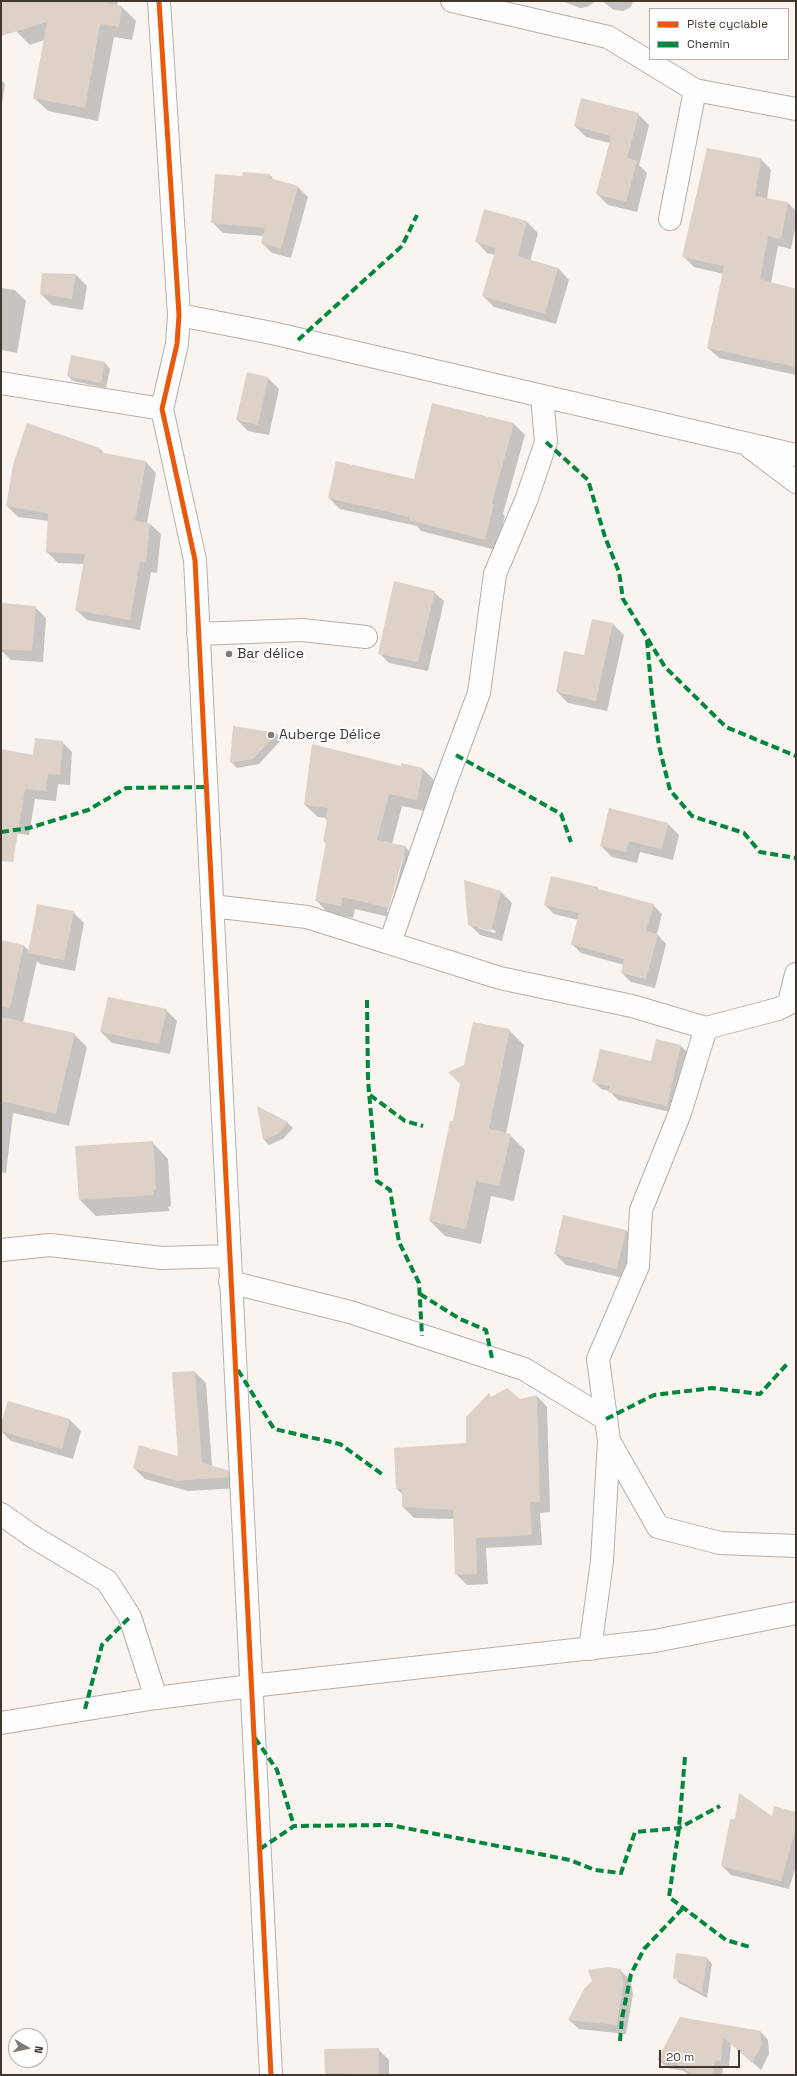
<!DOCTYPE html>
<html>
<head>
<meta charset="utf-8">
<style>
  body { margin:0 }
  #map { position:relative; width:797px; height:2076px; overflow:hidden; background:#f9f4f0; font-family:"Space Grotesk",sans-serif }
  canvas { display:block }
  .frame { position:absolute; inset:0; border:2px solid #40372f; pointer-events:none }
  .legend { position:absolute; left:649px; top:8px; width:140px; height:52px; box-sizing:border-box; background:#fff; border:1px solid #b3afac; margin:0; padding:5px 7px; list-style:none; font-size:12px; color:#40372f }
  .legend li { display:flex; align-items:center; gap:8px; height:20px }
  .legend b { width:20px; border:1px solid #b3afac }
  .north { position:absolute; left:8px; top:2028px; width:40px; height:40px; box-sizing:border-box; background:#fff; border:1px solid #b3afac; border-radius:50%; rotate:99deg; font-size:11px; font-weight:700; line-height:16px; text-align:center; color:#40372f }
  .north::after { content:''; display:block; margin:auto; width:14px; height:18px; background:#817973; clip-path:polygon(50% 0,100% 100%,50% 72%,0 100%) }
  .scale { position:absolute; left:659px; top:2050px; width:81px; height:18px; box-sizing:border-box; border:2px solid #40372f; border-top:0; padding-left:5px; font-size:12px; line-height:14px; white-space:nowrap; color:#40372f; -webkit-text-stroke:3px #fff; paint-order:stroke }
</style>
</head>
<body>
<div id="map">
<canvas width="797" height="2076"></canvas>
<div class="frame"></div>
<ul class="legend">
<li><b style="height:5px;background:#e8590c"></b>Piste cyclable</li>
<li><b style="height:5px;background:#00873e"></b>Chemin</li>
</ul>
<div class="north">N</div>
<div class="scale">20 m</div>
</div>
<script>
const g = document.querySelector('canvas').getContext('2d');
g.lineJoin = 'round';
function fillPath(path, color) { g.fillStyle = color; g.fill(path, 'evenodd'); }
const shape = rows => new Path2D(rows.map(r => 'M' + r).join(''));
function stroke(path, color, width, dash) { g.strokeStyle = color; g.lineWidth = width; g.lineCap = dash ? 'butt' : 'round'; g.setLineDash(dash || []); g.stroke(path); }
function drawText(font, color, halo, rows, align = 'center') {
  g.font = font + ' "Space Grotesk",sans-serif'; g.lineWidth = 4; g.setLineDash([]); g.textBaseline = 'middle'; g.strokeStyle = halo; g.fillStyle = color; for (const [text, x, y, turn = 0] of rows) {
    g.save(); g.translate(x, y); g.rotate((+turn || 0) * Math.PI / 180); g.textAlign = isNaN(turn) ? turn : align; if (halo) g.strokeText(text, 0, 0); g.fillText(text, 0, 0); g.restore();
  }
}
fillPath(shape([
  [22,1,118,1,117,6,122,7,136,21,132,40,114,37,98,121,48,111,34,98,44,40,30,45,16,31],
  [562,1,596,1,587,7,580,8],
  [602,1,633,1,631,7,623,11,614,10],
  [1,80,5,84,1,111],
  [638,114,649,125,639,165,647,173,637,212,608,205,597,194,610,143,586,137,575,126],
  [708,149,761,159,771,170,767,199,788,203,796,211,796,224,791,249,778,246,771,283,796,289,796,375,719,358,708,348,724,274,694,267,683,256],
  [270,175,275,181,298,187,308,197,291,258,272,253,262,243,264,236,223,233,212,222,243,177],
  [485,210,527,222,538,233,530,261,558,268,569,280,556,324,494,307,483,296,495,255,487,253,476,241],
  [76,275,87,286,83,310,52,305,41,294],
  [1,288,15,290,26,301,17,353,1,350],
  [105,363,110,369,106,388,73,381,68,376],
  [268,378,279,389,269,435,248,431,237,420],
  [433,404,514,424,525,435,503,514,505,516,496,550,421,531,417,526,340,509,329,498,415,480],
  [100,449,105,454,146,462,156,473,147,523,150,524,161,534,157,573,151,572,140,630,87,620,76,610,84,564,58,563,47,552,49,521,18,517,7,506],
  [434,592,444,601,428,671,389,663,379,653],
  [3,604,35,607,46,618,43,662,11,660,1,650],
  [613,624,624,635,607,711,568,703,557,692],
  [234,727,277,734,282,739,259,764,237,768,231,762],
  [62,742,72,752,70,785,58,784,56,801,35,799,29,835,1,831,1,750,34,756],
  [402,765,423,769,436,782,430,812,402,806,392,844,405,847,418,860,402,920,355,909,353,918,328,913,316,900,326,844,324,841,328,821,326,818,318,817,305,805,402,768],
  [402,855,404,855,389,913,387,912],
  [609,810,668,824,679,835,673,860,640,852,637,863,612,857,601,846],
  [465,882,501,892,512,903,502,941,480,935,469,924],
  [478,926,496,931,495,933,478,928],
  [598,888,600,891,653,905,662,914,657,934,666,944,655,988,631,982,622,973,624,965,581,953,572,944,578,920,554,914,545,905],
  [73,912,84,923,75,971,40,964,37,961,23,1023,74,1034,87,1047,69,1126,13,1113,6,1173,1,1172,1,941,24,946,29,951],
  [166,1010,177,1021,170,1054,112,1043,101,1032],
  [509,1030,524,1045,506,1134,510,1135,525,1150,514,1201,491,1196,481,1244,445,1236,430,1221,453,1122],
  [681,1046,689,1054,675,1113,618,1100,609,1091,601,1089,593,1081,652,1062],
  [258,1108,288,1123,293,1128,283,1139,269,1145,264,1140],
  [152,1142,168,1159,171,1206,168,1207,170,1211,96,1216,80,1200],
  [626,1230,637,1242,628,1279,566,1265,555,1254],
  [195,1372,206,1383,212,1466,228,1471,239,1482,239,1488,188,1491,145,1479,134,1468,179,1457],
  [489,1394,492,1398,520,1400,537,1396,547,1407,550,1512,540,1513,542,1545,486,1548,488,1584,467,1585,456,1574,454,1519,414,1518,403,1507,403,1495,397,1489,467,1444],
  [8,1402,70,1420,81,1431,73,1459,11,1441,1,1431],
  [796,1813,796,1866,789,1889,731,1875,722,1866,772,1818],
  [707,1958,712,1964,707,1998,679,1983,674,1977],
  [620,1970,630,1980,633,1994,626,2034,579,2029,569,2020],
  [680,2018,760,2031,768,2040,769,2054,761,2070,731,2043,729,2068,723,2068,722,2075,689,2075,684,2071,667,2068,659,2060],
  [378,2049,389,2060,389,2075,326,2075,325,2050]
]), '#0003');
fillPath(shape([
  [1,1,97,1,122,6,119,27,100,24,85,108,33,98,47,22,1,36],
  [581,98,639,113,627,158,637,161,626,202,596,194,611,136,574,126],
  [707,148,761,158,755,196,788,202,781,239,768,236,760,279,796,289,796,367,707,348,724,266,682,257],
  [243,172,270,174,270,178,298,186,281,249,261,243,265,228,211,223,215,174,242,176],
  [484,209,527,221,518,256,558,268,545,314,482,296,496,248,475,242],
  [42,273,76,274,72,299,40,294],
  [71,355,105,362,101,383,67,376],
  [247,372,268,377,258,425,236,420],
  [432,403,514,423,492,503,494,504,485,540,409,520,410,517,328,498,336,461,414,479],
  [27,423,100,448,99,452,146,461,135,521,150,523,146,562,140,562,130,620,75,610,85,554,46,552,48,513,6,506,13,465],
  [394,581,435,591,418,662,378,654],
  [2,603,36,606,32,651,1,649],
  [592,619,613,623,596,701,556,692,564,651,584,655],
  [233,726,277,733,253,759,230,763],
  [35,738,63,741,60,775,48,774,46,791,25,789,13,862,1,861,1,749,33,755],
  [312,744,401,766,401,763,423,768,417,800,389,794,377,840,406,846,389,908,342,897,341,906,315,901,326,842,323,841,327,820,325,820,328,808,304,805],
  [609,808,668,823,662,849,629,841,626,852,600,846],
  [551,876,598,887,598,889,654,904,646,931,658,934,646,979,621,973,624,959,571,944,579,913,544,905],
  [464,880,501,891,491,931,468,925],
  [37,904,74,911,64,960,28,953],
  [1,940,24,945,10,1008,1,1007],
  [108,997,167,1009,159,1044,100,1032],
  [1,1017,75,1033,56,1114,1,1101],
  [473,1022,510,1029,489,1129,511,1134,499,1186,476,1181,466,1229,429,1221,450,1121,453,1121,460,1084,448,1072,464,1065],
  [656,1039,681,1045,667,1106,608,1092,610,1086,592,1082,600,1049,651,1061],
  [257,1106,288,1122,278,1134,263,1140],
  [153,1141,156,1189,153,1191,154,1195,79,1200,75,1146],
  [563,1215,626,1230,617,1269,554,1254],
  [195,1371,202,1463,228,1470,228,1477,176,1481,133,1468,139,1445,178,1456,172,1372],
  [507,1388,520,1399,537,1395,540,1502,530,1502,532,1535,476,1538,477,1574,455,1575,453,1510,402,1507,402,1489,396,1489,394,1448,466,1443,466,1417,489,1393,491,1397],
  [8,1401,70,1419,62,1449,1,1431,1,1423],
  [739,1793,772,1816,774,1806,796,1812,796,1828,781,1881,721,1866,730,1819,735,1819],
  [676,1953,707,1957,702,1993,673,1978],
  [608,1967,621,1969,623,1984,617,2025,568,2020,584,1989,592,1981,588,1970],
  [680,2017,760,2031,762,2045,752,2063,723,2037,721,2061,715,2060,713,2075,694,2075,675,2063,657,2060],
  [379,2048,379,2075,325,2073,324,2049]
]), '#ded2c8');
const street = shape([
  [159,1,179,315,177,344,162,409,195,560,271,2075],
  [452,1,608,37,695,90,670,219],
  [695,90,796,109],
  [179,315,272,333,796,455],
  [1,383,162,409],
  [751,448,796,482],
  [198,634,302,630,366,637],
  [212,906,307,917,500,978,632,1006,706,1028,778,1009,796,1000],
  [390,943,445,784,479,693,495,574,527,498,546,442,542,396],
  [789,1003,796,974],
  [706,1028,680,1113,641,1210,638,1266,598,1359,609,1441,658,1527,720,1543,796,1546],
  [1,1250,50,1245,162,1258,229,1256],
  [230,1282,350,1312,524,1369,606,1419],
  [1,1514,35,1538,107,1581,130,1617,156,1698],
  [590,1649,602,1561,609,1441]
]);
const secondary = shape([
  [1,1723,156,1698,251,1686,655,1641,796,1613]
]);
stroke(street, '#b6b0ab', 24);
stroke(secondary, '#b6b0ab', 24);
stroke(street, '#fefdfd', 22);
stroke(secondary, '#fefdfd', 22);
stroke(shape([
  [298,340,402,246,417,215],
  [546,442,588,480,605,537,619,572,623,599,665,667,726,727,796,756],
  [647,640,652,696,659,746,670,790,692,816,744,833,760,852,796,858],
  [456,755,561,814,571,842],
  [1,832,29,828,88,810,126,788,206,787],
  [367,1000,368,1081,377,1181,390,1190,399,1242,419,1283,422,1336],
  [370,1095,405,1121,423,1126],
  [420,1294,460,1319,486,1330,492,1358],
  [238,1370,274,1429,340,1444,382,1474],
  [606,1419,654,1395,712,1388,760,1394,787,1364],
  [85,1709,102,1645,130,1617],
  [255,1738,277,1770,294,1826],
  [685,1757,679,1828,669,1897,726,1940,750,1947],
  [260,1849,294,1826,390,1825,570,1860,595,1870,621,1873,635,1832,679,1828,720,1806],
  [620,2041,622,2018,631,1974,644,1949,683,1908]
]), '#00873e', 4, [8, 4]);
stroke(shape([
  [159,1,179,315,177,344,162,409,195,560,271,2075]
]), '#e8590c', 5);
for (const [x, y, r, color] of [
  [229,654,4,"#817973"],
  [271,735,4,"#817973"]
]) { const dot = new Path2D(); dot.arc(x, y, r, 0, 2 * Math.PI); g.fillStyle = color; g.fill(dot); stroke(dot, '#fff', 1.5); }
drawText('14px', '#40372f', '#fff', [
  ["Bar délice",237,654],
  ["Auberge Délice",279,735]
], 'left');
</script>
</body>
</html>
